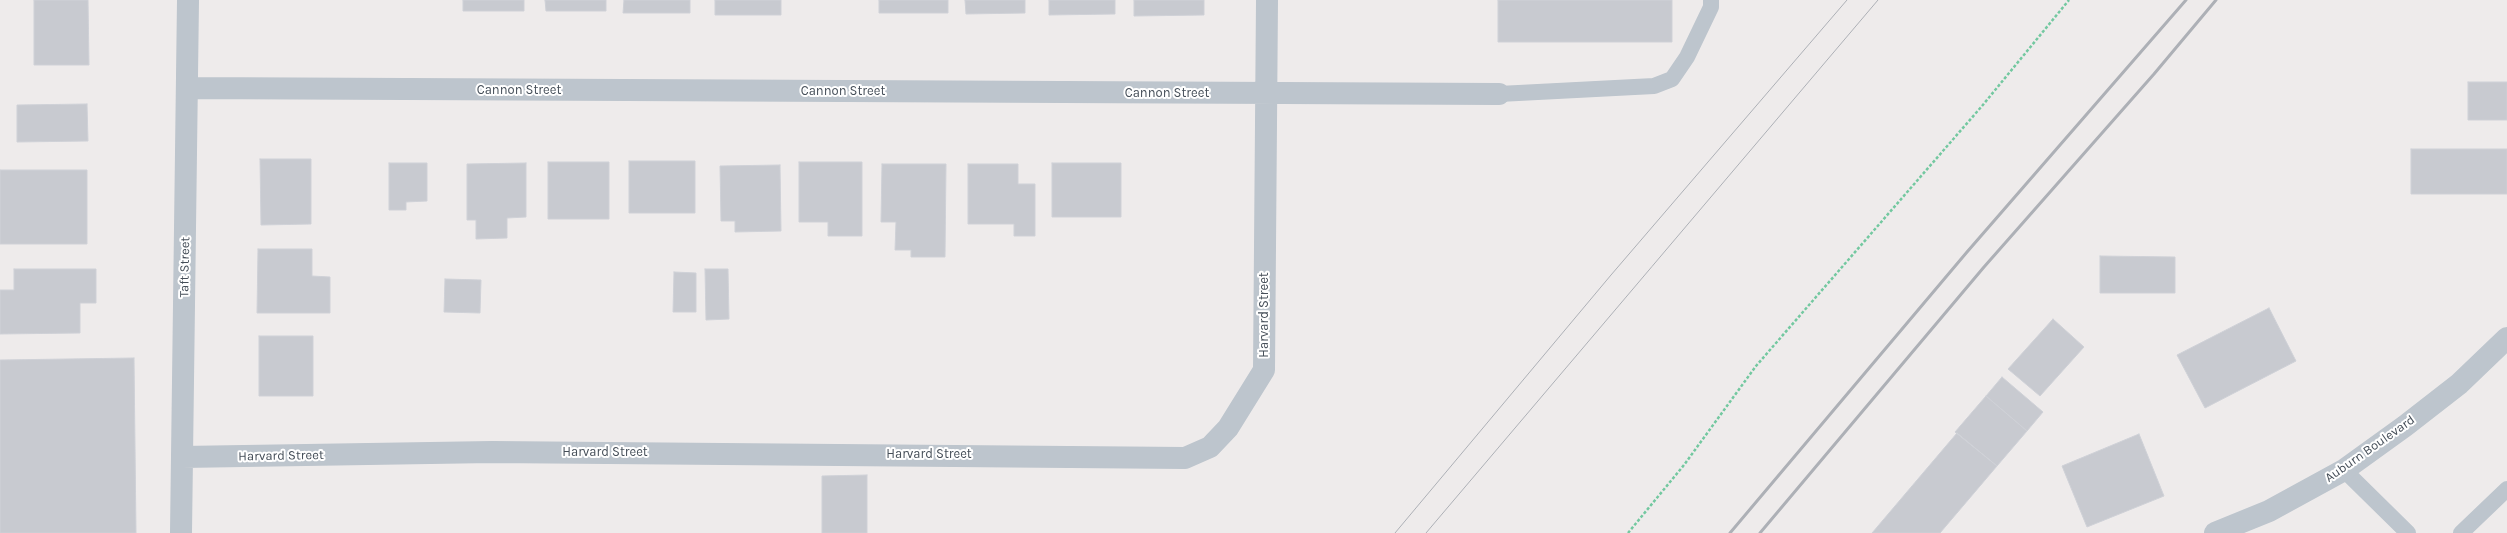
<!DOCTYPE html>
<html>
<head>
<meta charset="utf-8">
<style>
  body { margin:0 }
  canvas { display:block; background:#eeebeb }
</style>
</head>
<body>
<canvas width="2507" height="533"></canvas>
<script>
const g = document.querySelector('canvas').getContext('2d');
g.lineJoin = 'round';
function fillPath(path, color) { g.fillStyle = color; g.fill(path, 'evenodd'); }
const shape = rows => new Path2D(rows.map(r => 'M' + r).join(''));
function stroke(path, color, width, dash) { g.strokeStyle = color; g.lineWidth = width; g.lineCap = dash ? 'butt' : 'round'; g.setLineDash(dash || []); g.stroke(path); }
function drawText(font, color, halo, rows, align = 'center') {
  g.font = font + ' Karla,sans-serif'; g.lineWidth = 4; g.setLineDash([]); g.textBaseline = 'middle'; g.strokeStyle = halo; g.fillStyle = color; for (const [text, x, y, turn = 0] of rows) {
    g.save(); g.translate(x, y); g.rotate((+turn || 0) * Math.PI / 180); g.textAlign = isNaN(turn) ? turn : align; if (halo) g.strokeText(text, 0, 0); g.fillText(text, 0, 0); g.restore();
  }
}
const building = shape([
  [34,0,88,0,89,65,34,65,34,0],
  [463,0,524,0,524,11,463,11,463,0],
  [545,0,606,0,606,11,546,11,545,0],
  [624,0,690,0,690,13,623,13,624,0],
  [715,0,781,0,781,15,715,15,715,0],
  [879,0,948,0,948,13,879,13,879,0],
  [965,0,1025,0,1025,13,966,14,965,0],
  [1049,0,1115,0,1115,14,1049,15,1049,0],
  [1134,0,1204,0,1204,15,1134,16,1134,0],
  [1498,0,1672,0,1672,42,1498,42,1498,0],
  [2468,82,2507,82,2507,120,2468,120,2468,82],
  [87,104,88,141,17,142,17,105,87,104],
  [2411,149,2507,149,2507,194,2411,194,2411,149],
  [260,159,311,159,311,224,261,225,260,159],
  [629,161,695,161,695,213,629,213,629,161],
  [548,162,609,162,609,219,548,219,548,162],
  [799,162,862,162,862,236,828,236,828,222,799,222,799,162],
  [389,163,427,163,427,201,406,202,406,210,389,210,389,163],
  [526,163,526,217,507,218,507,238,476,239,476,220,467,220,467,164,526,163],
  [1052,163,1121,163,1121,217,1052,217,1052,163],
  [882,164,946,164,945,257,911,257,911,250,895,250,896,222,881,222,882,164],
  [968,164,1018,164,1018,184,1035,184,1035,236,1014,236,1014,224,968,224,968,164],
  [780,165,781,231,735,232,735,221,721,221,720,166,780,165],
  [0,170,87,170,87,244,0,244,0,170],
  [258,249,312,249,312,276,330,277,330,313,257,313,258,249],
  [2100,256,2175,257,2175,293,2100,293,2100,256],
  [14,269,96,269,96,303,80,303,80,333,0,334,0,290,14,290,14,269],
  [705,269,728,269,729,319,706,320,705,269],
  [674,272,696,273,696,312,673,312,674,272],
  [445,279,481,280,480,313,444,312,445,279],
  [2269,308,2296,361,2205,408,2177,355,2269,308],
  [2053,319,2084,347,2040,396,2008,369,2053,319],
  [259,336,313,336,313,396,259,396,259,336],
  [134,358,136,533,0,533,0,360,134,358],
  [2002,377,2043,412,2027,431,1986,396,2002,377],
  [1986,396,2027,431,1997,466,1955,432,1986,396],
  [1957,433,1997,466,1940,533,1872,533,1957,433],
  [2139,434,2164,496,2087,527,2062,466,2139,434],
  [867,475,867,533,822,533,822,476,867,475]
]);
fillPath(building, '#c8cad0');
stroke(building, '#cfd1d7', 1);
stroke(shape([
  [1628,533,1684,465,1756,366,1982,106,2069,0]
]), '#73c8a0', 2.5, [3, 2]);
stroke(shape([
  [1499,94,1654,86,1672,79,1687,57,1711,7,1711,0],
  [2344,470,2408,533],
  [2461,533,2507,489]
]), '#bdc5cd', 16);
stroke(shape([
  [188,88,1499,94],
  [182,457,492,452,1185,458,1210,447,1228,428,1264,370,1267,0],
  [181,533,188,0]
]), '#bdc5cd', 22);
stroke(shape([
  [2215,533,2269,511,2344,470,2405,426,2459,384,2507,338]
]), '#bdc5cd', 22);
stroke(shape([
  [1395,533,1611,275,1847,0],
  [1426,533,1878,0]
]), '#adb0b6', 1);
stroke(shape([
  [1730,533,1967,252,2186,0],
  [1760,533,1984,267,2154,74,2216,0]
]), '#adb0b6', 3);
drawText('13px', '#454e58', '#fff', [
  ["Cannon Street",519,90],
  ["Cannon Street",843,91],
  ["Cannon Street",1167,93],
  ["Taft Street",185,267,-89],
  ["Harvard Street",1264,315,-90],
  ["Auburn Boulevard",2370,449,-35],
  ["Harvard Street",605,452],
  ["Harvard Street",929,454],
  ["Harvard Street",281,456,-1]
]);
</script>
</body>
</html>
